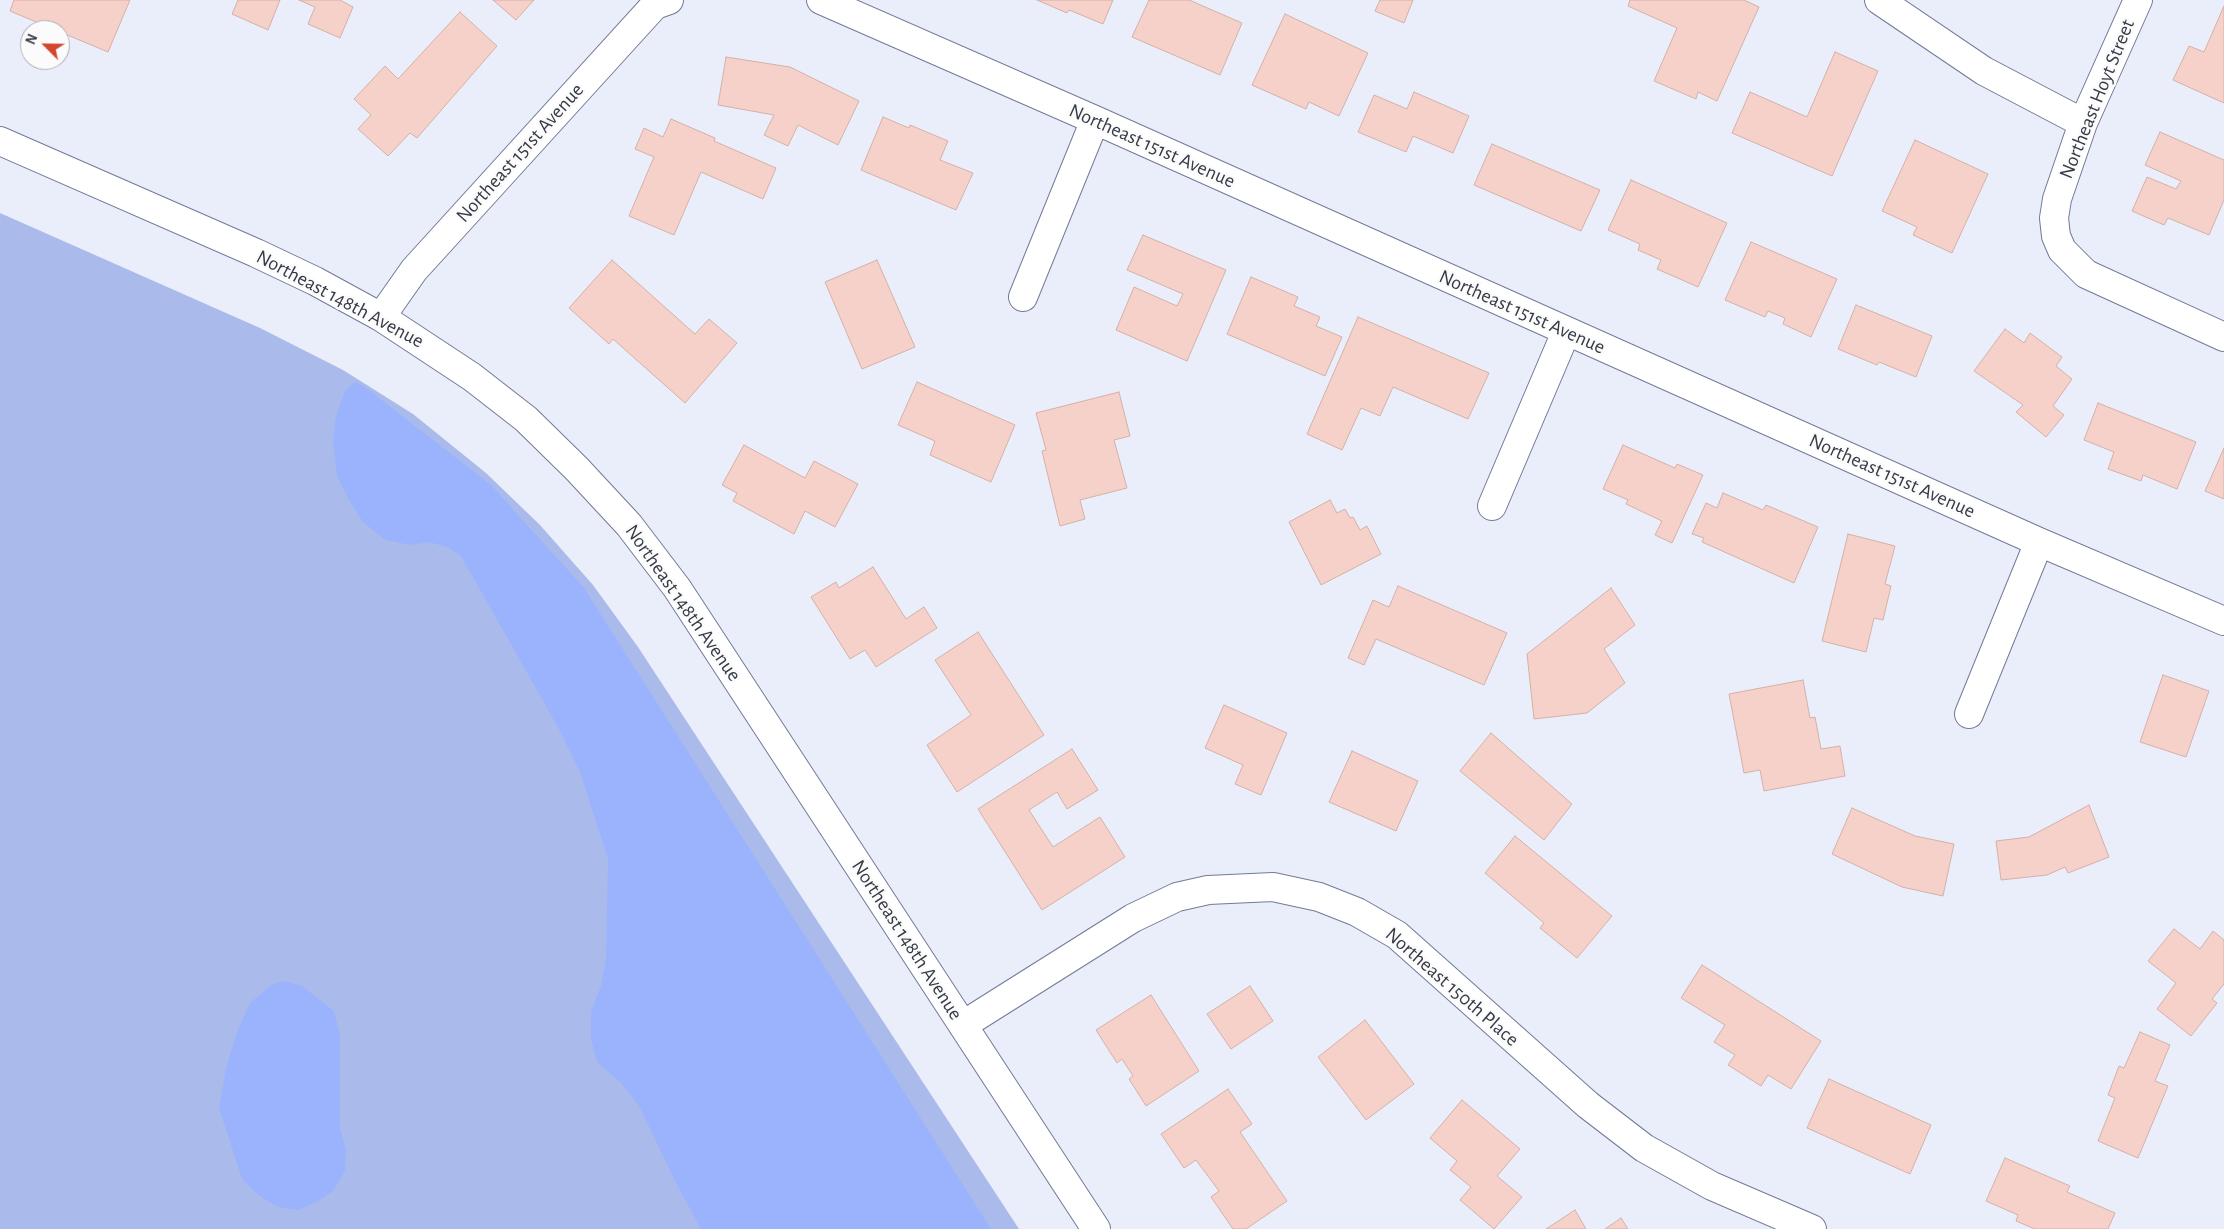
<!DOCTYPE html>
<html>
<head>
<meta charset="utf-8">
<style>
  body { margin:0 }
  #map { position:relative; width:2224px; height:1229px; overflow:hidden; background:#eaeefa; font-family:"Alegreya Sans",sans-serif }
  canvas { display:block }
  .north { position:absolute; left:20px; top:20px; width:50px; height:50px; box-sizing:border-box; background:#fbfbfb; border:1px solid #acaeb3; border-radius:50%; rotate:293deg; font-size:14px; font-weight:700; line-height:20px; text-align:center; color:#353a46 }
  .north::after { content:''; display:block; margin:auto; width:18px; height:22px; background:#d2472d; clip-path:polygon(50% 0,100% 100%,50% 72%,0 100%) }
</style>
</head>
<body>
<div id="map">
<canvas width="2224" height="1229"></canvas>
<div class="north">N</div>
</div>
<script>
const g = document.querySelector('canvas').getContext('2d');
g.lineJoin = 'round';
function fillPath(path, color) { g.fillStyle = color; g.fill(path, 'evenodd'); }
const shape = rows => new Path2D(rows.map(r => 'M' + r).join(''));
function stroke(path, color, width, dash) { g.strokeStyle = color; g.lineWidth = width; g.lineCap = dash ? 'butt' : 'round'; g.setLineDash(dash || []); g.stroke(path); }
function drawText(font, color, halo, rows, align = 'center') {
  g.font = font + ' "Alegreya Sans",sans-serif'; g.lineWidth = 5; g.setLineDash([]); g.textBaseline = 'middle'; g.strokeStyle = halo; g.fillStyle = color; for (const [text, x, y, turn = 0] of rows) {
    g.save(); g.translate(x, y); g.rotate((+turn || 0) * Math.PI / 180); g.textAlign = isNaN(turn) ? turn : align; if (halo) g.strokeText(text, 0, 0); g.fillText(text, 0, 0); g.restore();
  }
}
fillPath(shape([
  [0,213,260,328,343,370,413,414,486,473,540,525,593,585,638,647,1019,1229,0,1229]
]), '#aabbeb');
fillPath(shape([
  [355,382,365,387,491,485,584,588,991,1229,701,1229,676,1183,639,1106,621,1083,597,1062,591,1039,591,1011,601,986,606,959,608,859,580,772,560,731,461,556,447,547,429,542,410,545,385,540,363,522,349,500,337,476,333,440,336,416,345,391],
  [283,981,302,986,334,1011,340,1035,340,1128,346,1149,345,1171,333,1191,318,1201,299,1210,277,1207,257,1194,242,1179,219,1108,226,1068,237,1032,250,1003,271,985]
]), '#9ab3fc');
const building = shape([
  [14,0,130,0,108,52,10,11,14,0],
  [238,0,280,0,268,30,232,14,238,0],
  [299,0,340,0,353,7,340,38,308,24,315,7,299,0],
  [493,0,534,0,516,20,493,0],
  [1037,0,1113,0,1103,24,1069,10,1067,13,1037,0],
  [1149,0,1189,0,1242,23,1220,75,1132,37,1149,0],
  [1380,0,1413,0,1404,23,1375,11,1380,0],
  [1630,0,1744,0,1759,7,1717,101,1698,92,1696,99,1654,81,1677,28,1628,6,1630,0],
  [2224,6,2224,103,2173,80,2189,46,2204,52,2224,6],
  [460,12,497,46,417,138,410,133,388,156,358,129,371,115,354,99,385,66,398,79,460,12],
  [1285,14,1368,53,1339,116,1309,102,1306,109,1252,85,1285,14],
  [1835,52,1878,71,1832,176,1732,133,1750,92,1807,117,1835,52],
  [726,57,790,67,859,101,838,145,798,125,788,146,764,135,774,115,718,105,726,57],
  [1414,92,1469,116,1453,153,1413,136,1406,152,1358,132,1374,95,1407,109,1414,92],
  [883,117,909,128,910,125,948,141,940,160,973,173,956,210,861,170,883,117],
  [671,119,715,138,714,141,776,168,763,199,701,172,674,235,629,216,654,157,635,149,644,128,663,137,671,119],
  [2160,132,2224,160,2224,200,2209,235,2168,218,2164,225,2132,211,2147,177,2176,189,2181,181,2145,165,2160,132],
  [1915,140,1988,174,1952,253,1913,235,1917,227,1882,211,1915,140],
  [1492,144,1600,190,1581,231,1474,185,1492,144],
  [1631,180,1727,223,1698,287,1657,269,1661,260,1638,250,1640,244,1608,230,1631,180],
  [1143,235,1226,270,1187,361,1116,330,1134,287,1177,306,1183,294,1127,270,1143,235],
  [1751,242,1837,279,1811,337,1783,324,1785,318,1768,311,1765,317,1725,300,1751,242],
  [612,260,695,334,709,319,737,343,685,403,613,339,609,344,569,308,612,260],
  [877,260,915,347,862,369,825,282,877,260],
  [1251,277,1298,297,1294,306,1320,317,1316,326,1342,337,1325,376,1227,334,1251,277],
  [1856,305,1932,336,1916,377,1879,362,1877,365,1838,349,1856,305],
  [1358,317,1489,373,1468,419,1393,387,1380,416,1361,408,1342,450,1307,434,1358,317],
  [2005,329,2024,343,2030,333,2062,357,2056,366,2072,379,2053,406,2064,415,2046,437,2016,412,2023,405,1974,371,2005,329],
  [917,382,1015,425,991,482,930,455,935,441,898,425,917,382],
  [1119,392,1130,436,1114,440,1127,488,1080,500,1085,519,1060,526,1042,451,1046,450,1036,413,1119,392],
  [2098,403,2196,442,2177,489,2143,475,2141,481,2108,469,2114,452,2084,440,2098,403],
  [744,445,805,478,814,461,858,484,835,527,805,511,794,534,733,501,737,493,722,485,744,445],
  [1623,445,1675,468,1677,464,1703,475,1672,543,1655,535,1662,521,1626,504,1628,500,1603,489,1623,445],
  [2224,448,2224,499,2205,491,2224,448],
  [1723,493,1763,510,1766,505,1818,527,1794,583,1702,542,1704,538,1692,534,1706,503,1717,508,1723,493],
  [1330,500,1337,513,1345,509,1350,518,1353,517,1360,530,1367,526,1381,554,1321,585,1289,522,1330,500],
  [1848,534,1895,546,1885,584,1891,586,1883,620,1874,618,1866,652,1822,641,1848,534],
  [873,567,906,619,924,607,937,628,876,667,865,650,850,659,811,597,836,582,839,588,873,567],
  [1398,586,1507,633,1484,685,1376,639,1364,665,1348,658,1373,600,1389,607,1398,586],
  [1611,588,1635,625,1604,649,1625,683,1587,713,1534,719,1527,654,1611,588],
  [978,632,1044,735,957,792,927,745,971,715,935,660,978,632],
  [2163,675,2209,691,2186,757,2140,742,2163,675],
  [1803,680,1810,718,1815,717,1821,749,1840,746,1845,776,1764,791,1760,770,1744,773,1729,694,1803,680],
  [1224,705,1287,733,1261,795,1235,784,1243,765,1205,748,1224,705],
  [1491,733,1572,804,1544,840,1460,771,1491,733],
  [1072,749,1098,790,1067,809,1057,792,1029,810,1053,847,1100,817,1125,857,1042,910,978,809,1072,749],
  [1352,751,1418,781,1396,831,1329,802,1352,751],
  [2089,805,2109,857,2068,873,2065,867,2047,875,2001,880,1996,841,2029,837,2089,805],
  [1852,808,1915,836,1954,844,1943,896,1902,887,1832,854,1852,808],
  [1515,836,1612,916,1577,958,1540,928,1544,923,1485,873,1515,836],
  [2174,929,2200,949,2213,931,2224,940,2224,984,2212,999,2217,1003,2191,1036,2157,1009,2176,983,2148,961,2174,929],
  [1702,965,1821,1041,1791,1089,1768,1075,1761,1086,1728,1065,1735,1055,1714,1042,1725,1025,1681,998,1702,965],
  [1250,986,1273,1021,1231,1049,1207,1014,1250,986],
  [1151,995,1199,1071,1146,1106,1129,1079,1133,1076,1122,1059,1117,1063,1096,1030,1151,995],
  [1365,1020,1414,1084,1366,1120,1318,1057,1365,1020],
  [2140,1032,2170,1045,2155,1081,2168,1086,2138,1158,2098,1141,2115,1098,2108,1095,2119,1066,2124,1068,2140,1032],
  [1829,1079,1931,1125,1910,1174,1807,1128,1829,1079],
  [1228,1089,1252,1124,1240,1132,1287,1201,1246,1229,1233,1229,1211,1197,1219,1191,1196,1160,1184,1168,1161,1134,1228,1089],
  [1462,1100,1520,1149,1497,1176,1522,1197,1494,1229,1460,1200,1471,1187,1450,1170,1457,1161,1430,1138,1462,1100],
  [2005,1158,2070,1186,2067,1192,2115,1213,2108,1229,2035,1229,2016,1221,2018,1215,1986,1201,2005,1158],
  [1575,1210,1586,1229,1546,1229,1575,1210],
  [1621,1218,1628,1229,1605,1229,1621,1218]
]);
fillPath(building, '#f6d1c9');
stroke(building, '#d4b0a8', 1);
const minor = shape([
  [821,0,1095,120,2039,542,2224,621],
  [1879,0,1984,71,2083,123],
  [2138,0,2083,123,2057,199,2054,218,2056,236,2062,250,2086,274,2224,337],
  [1023,297,1095,120],
  [381,317,414,270,655,5,669,0],
  [1492,506,1566,332],
  [1969,714,2039,542],
  [963,1025,1133,918,1177,897,1208,890,1273,887,1319,897,1357,912,1397,935,1588,1105,1644,1148,1712,1186,1812,1229]
]);
const secondary = shape([
  [0,141,256,253,315,281,381,317,472,377,526,419,577,469,629,525,677,588,1096,1229]
]);
stroke(minor, '#717b96', 30);
stroke(secondary, '#717b96', 30);
stroke(minor, '#fff', 28);
stroke(secondary, '#fff', 28);
drawText('20px', '#353a46', '#fbfbfb', [
  ["Northeast Hoyt Street",2097,99,-68],
  ["Northeast 151st Avenue",1152,146,24],
  ["Northeast 151st Avenue",520,153,-48],
  ["Northeast 148th Avenue",340,299,28],
  ["Northeast 151st Avenue",1522,312,24],
  ["Northeast 151st Avenue",1892,476,24],
  ["Northeast 148th Avenue",683,603,55],
  ["Northeast 148th Avenue",907,940,57],
  ["Northeast 150th Place",1452,987,41]
]);
</script>
</body>
</html>
